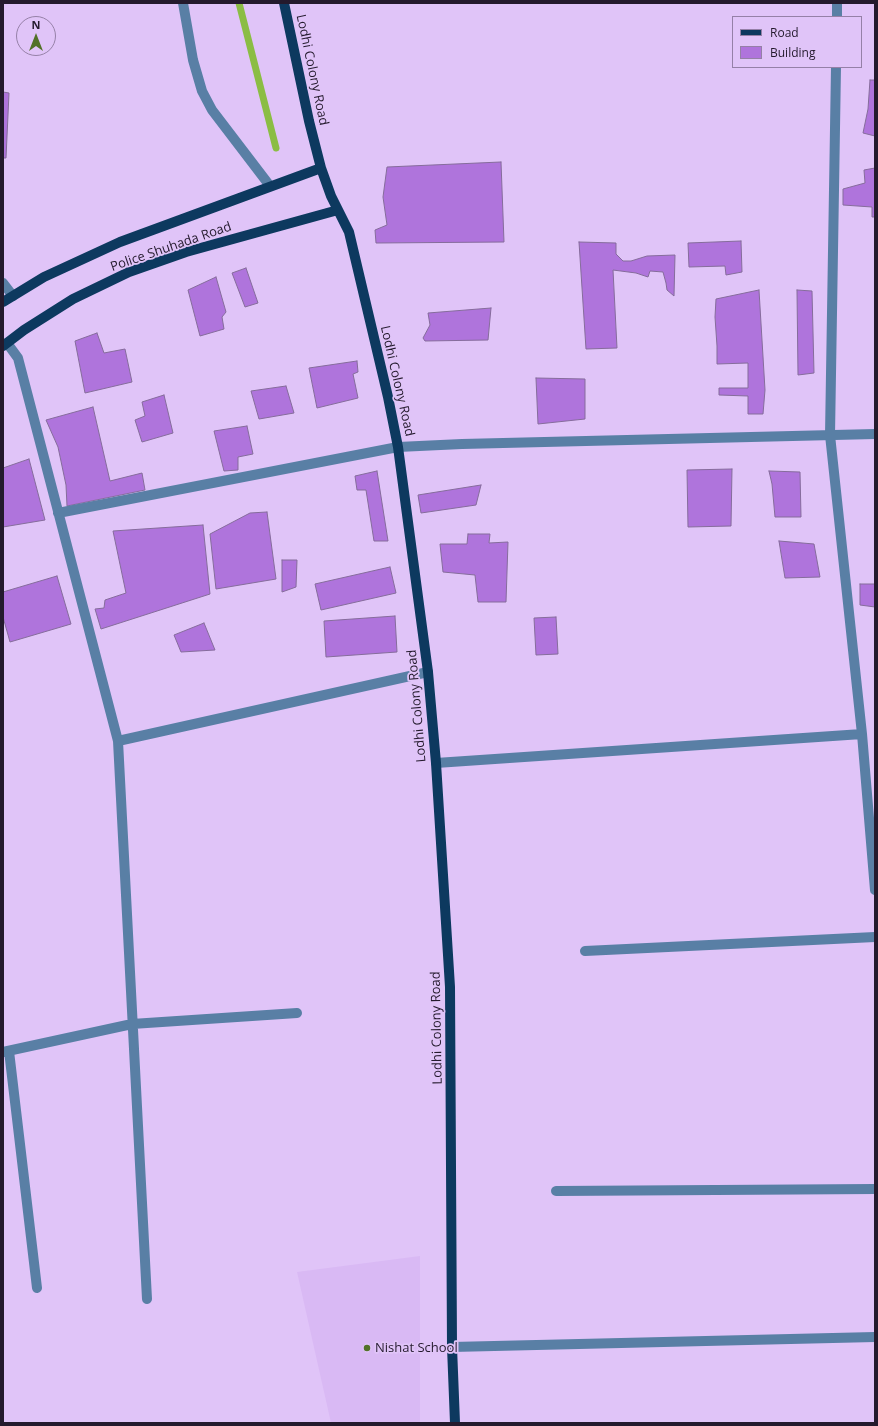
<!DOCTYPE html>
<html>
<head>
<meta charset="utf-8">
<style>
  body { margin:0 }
  #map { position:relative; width:878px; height:1426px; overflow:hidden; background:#e0c4f8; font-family:"Open Sans",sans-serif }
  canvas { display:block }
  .frame { position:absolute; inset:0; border:4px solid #241a2d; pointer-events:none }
  .legend { position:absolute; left:732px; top:16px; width:130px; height:52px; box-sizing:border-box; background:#e0c4f8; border:1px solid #9580a7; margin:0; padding:5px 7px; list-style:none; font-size:12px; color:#241a2d }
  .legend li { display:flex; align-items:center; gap:8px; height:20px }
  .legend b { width:20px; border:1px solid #9580a7 }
  .north { position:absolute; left:16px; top:16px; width:40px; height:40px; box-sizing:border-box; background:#e0c4f8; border:1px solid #9580a7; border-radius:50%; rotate:0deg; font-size:11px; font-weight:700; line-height:16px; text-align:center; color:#241a2d }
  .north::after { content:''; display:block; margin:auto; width:14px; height:18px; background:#527127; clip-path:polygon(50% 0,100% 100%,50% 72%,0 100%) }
</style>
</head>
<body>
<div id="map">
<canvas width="878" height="1426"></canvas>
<div class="frame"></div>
<ul class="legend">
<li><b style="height:5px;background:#0d395f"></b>Road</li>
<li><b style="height:11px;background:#af74dc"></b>Building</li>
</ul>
<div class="north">N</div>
</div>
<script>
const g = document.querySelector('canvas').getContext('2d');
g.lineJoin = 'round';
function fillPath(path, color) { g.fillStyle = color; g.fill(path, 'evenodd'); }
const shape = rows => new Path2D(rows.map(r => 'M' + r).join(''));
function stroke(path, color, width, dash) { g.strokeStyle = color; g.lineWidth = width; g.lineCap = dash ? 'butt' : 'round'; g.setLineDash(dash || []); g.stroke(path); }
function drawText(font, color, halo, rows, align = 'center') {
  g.font = font + ' "Open Sans",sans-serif'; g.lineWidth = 3.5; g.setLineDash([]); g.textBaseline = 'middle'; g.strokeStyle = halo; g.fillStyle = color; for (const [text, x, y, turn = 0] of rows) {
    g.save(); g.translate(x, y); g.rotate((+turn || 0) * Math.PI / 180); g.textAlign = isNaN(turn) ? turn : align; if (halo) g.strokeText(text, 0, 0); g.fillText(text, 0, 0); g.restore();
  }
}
fillPath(shape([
  [420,1256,420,1423,331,1423,297,1272]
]), '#d9b9f4');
stroke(shape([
  [239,3,276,148]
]), '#8bbd44', 7);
const building = shape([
  [870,80,875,80,875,136,863,133,868,109,870,80],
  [3,92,9,93,6,158,3,158,3,92],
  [501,162,504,242,376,243,375,230,387,225,383,197,387,167,501,162],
  [875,168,875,217,872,217,872,207,843,205,843,189,865,183,864,170,875,168],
  [741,241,742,272,726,275,725,266,689,267,688,243,741,241],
  [579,242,616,243,616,254,623,261,631,261,647,256,675,255,674,296,667,290,666,283,663,272,650,271,648,277,636,273,613,270,617,348,586,349,579,242],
  [246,268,258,303,245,307,232,273,246,268],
  [216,277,226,312,222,317,224,329,200,336,188,290,216,277],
  [759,290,765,390,763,414,748,414,748,396,719,395,719,388,748,388,748,363,717,364,717,346,715,317,716,299,759,290],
  [797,290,812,291,814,373,798,375,797,290],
  [491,308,488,340,425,341,423,338,430,325,428,313,491,308],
  [97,333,104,353,125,349,132,382,85,393,75,341,97,333],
  [357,361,358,372,353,374,358,398,317,408,309,368,357,361],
  [536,378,585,379,585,419,538,424,536,378],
  [286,386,294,413,259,419,251,391,286,386],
  [164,395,173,433,142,442,135,420,145,416,142,402,164,395],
  [93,407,110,481,142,473,145,490,67,506,66,485,58,447,46,420,93,407],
  [247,426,253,454,238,457,238,470,224,471,214,431,247,426],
  [29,459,45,520,3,527,3,468,29,459],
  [732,469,731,526,688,527,687,470,732,469],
  [377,471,388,541,374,541,366,490,357,490,355,476,377,471],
  [769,471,800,472,801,517,775,517,772,484,769,471],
  [481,485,476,505,421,513,418,495,481,485],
  [267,512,276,579,216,589,210,534,250,513,267,512],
  [203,525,210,594,101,629,95,609,104,608,105,600,126,593,113,531,203,525],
  [468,534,490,534,489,543,508,542,506,602,478,602,475,575,443,572,440,544,467,544,468,534],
  [779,541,814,544,820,577,785,578,779,541],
  [282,560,297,560,296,587,282,592,282,560],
  [390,567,396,593,321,610,315,584,390,567],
  [57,576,71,624,10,642,3,617,3,592,57,576],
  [860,584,875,584,875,607,860,605,860,584],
  [395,616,397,652,326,657,324,621,395,616],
  [556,617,558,654,536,655,534,618,556,617],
  [204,623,215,650,181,652,174,635,204,623]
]);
fillPath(building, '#af74dc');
stroke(building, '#856c9b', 1);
stroke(shape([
  [183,3,193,60,202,91,212,110,270,186],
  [837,17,837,3],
  [836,67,830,435,862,734,875,890],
  [3,283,13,296],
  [7,343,18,358,118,741,147,1299],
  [58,513,398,447,462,444,875,434],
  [118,741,428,672],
  [436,763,862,734],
  [585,951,875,937],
  [9,1051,37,1288],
  [3,1052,132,1024,297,1013],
  [556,1191,875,1189],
  [452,1347,875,1337]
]), '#597fa5', 10);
stroke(shape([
  [284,3,309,121,321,168,331,196,349,232,388,397,398,447,428,672,436,763,450,987,452,1347,455,1423],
  [3,302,44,277,120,242,321,168],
  [3,346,24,330,73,299,129,272,186,252,338,210]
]), '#0d395f', 10);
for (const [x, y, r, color] of [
  [367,1348,4,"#527127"]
]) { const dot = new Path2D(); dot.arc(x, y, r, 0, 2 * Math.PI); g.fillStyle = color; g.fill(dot); stroke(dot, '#e0c4f8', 1.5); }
drawText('13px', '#241a2d', '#e0c4f8', [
  ["Lodhi Colony Road",312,70,78],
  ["Police Shuhada Road",171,247,-19],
  ["Lodhi Colony Road",397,381,77],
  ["Lodhi Colony Road",417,706,-95],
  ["Lodhi Colony Road",437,1028,-91]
]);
drawText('13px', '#241a2d', '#e0c4f8', [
  ["Nishat School",375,1348]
], 'left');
</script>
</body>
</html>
